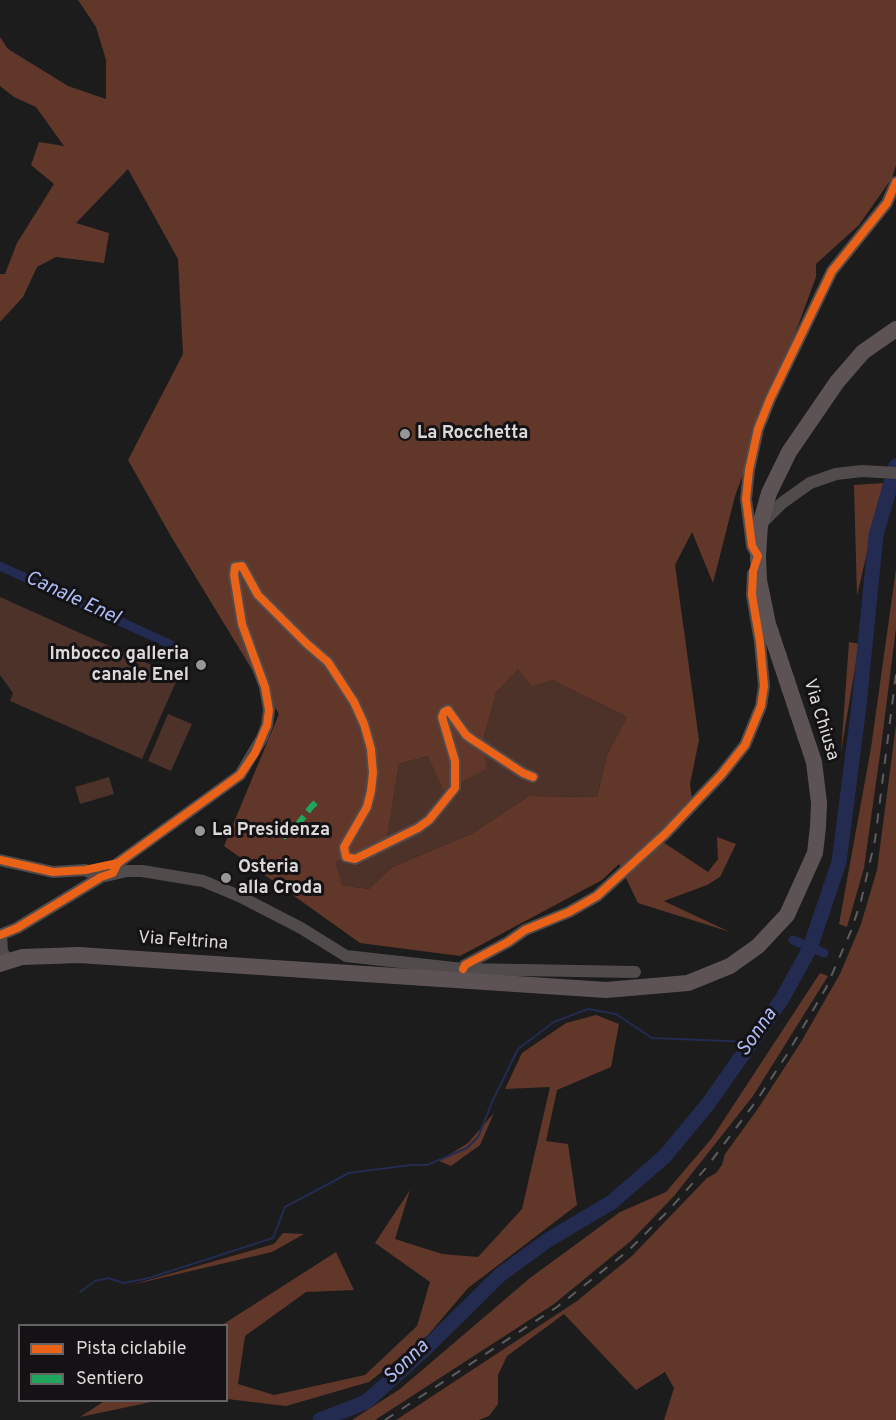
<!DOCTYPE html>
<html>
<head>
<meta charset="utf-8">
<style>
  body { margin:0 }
  #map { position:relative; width:896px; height:1420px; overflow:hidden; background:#1c1c1c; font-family:Overpass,sans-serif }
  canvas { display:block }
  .legend { position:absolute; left:18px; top:1324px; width:210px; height:78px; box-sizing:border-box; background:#141214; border:2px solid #646263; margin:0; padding:8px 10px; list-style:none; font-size:18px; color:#dbd9da }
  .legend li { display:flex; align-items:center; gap:12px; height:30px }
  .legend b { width:30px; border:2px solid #646263 }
</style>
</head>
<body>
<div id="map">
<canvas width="896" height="1420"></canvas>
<ul class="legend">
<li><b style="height:8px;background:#ea6118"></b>Pista ciclabile</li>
<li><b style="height:8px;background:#20a55d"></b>Sentiero</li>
</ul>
</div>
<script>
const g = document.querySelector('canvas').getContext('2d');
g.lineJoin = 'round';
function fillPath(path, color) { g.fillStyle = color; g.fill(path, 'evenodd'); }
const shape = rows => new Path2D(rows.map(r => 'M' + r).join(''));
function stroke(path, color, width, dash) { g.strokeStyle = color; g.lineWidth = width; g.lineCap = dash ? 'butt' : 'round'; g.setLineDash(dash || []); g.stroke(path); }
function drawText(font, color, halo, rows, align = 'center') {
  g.font = font + ' Overpass,sans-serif'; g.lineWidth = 6; g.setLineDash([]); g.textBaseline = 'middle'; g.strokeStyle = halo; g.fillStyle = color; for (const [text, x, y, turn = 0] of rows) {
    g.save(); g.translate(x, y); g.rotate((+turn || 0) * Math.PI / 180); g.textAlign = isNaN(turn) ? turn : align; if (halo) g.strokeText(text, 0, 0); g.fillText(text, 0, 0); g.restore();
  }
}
fillPath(shape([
  [0,597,178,677,142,759,10,701,13,693,0,675],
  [518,669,552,680,627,717,607,755,597,797,529,796,471,834,392,867,369,889,342,885,334,862,387,837,399,764,428,756,485,769,484,737,496,693],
  [168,714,192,724,171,771,148,761],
  [109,777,114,794,80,804,75,787]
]), '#4d3229');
fillPath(shape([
  [78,0,896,0,896,165,892,178,859,225,816,264,816,277,735,496,713,583,692,532,675,565,699,740,690,784,692,799,663,842,708,872,718,859,717,837,736,844,720,877,707,885,664,901,730,932,638,903,619,864,602,880,460,956,360,943,224,846,279,714,172,538,128,460,183,354,178,259,128,169,76,223,109,233,104,263,56,257,37,267,23,297,0,322,0,274,5,274,17,243,54,184,31,165,39,142,64,146,36,107,14,97,0,86,0,37,8,49,68,86,106,99,106,60,96,27],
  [518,669,532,686,552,680,627,717,607,755,597,797,529,796,471,834,392,867,369,889,342,885,335,862,387,837,399,764,428,756,444,791,486,769,484,737,496,693],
  [883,483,857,596,854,485],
  [896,569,896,628,881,747,864,868,847,927,839,924,871,748],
  [849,642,859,644,841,752],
  [896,725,896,1420,664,1420,674,1388,665,1372,636,1390,564,1314,507,1356,498,1375,498,1404,489,1416,479,1420,396,1420,577,1301,632,1256,707,1178,716,1173,722,1165,725,1154,757,1110,801,1042,840,974,861,924,877,870],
  [820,973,828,976,753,1096,674,1196,632,1240,554,1304,375,1420,352,1420,400,1389,530,1278,620,1212,666,1192,712,1138],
  [596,1015,619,1024,611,1067,557,1090,546,1141,568,1144,577,1205,468,1288,428,1335,369,1382,286,1406,227,1399,226,1326,222,1325,336,1252,354,1290,306,1292,245,1336,238,1384,274,1395,365,1375,417,1326,430,1282,375,1243,410,1190,395,1239,442,1254,478,1257,522,1209,550,1087,505,1089,522,1053,566,1023],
  [494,1113,480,1145,451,1166,439,1161,468,1143],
  [283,1233,304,1234,272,1252,131,1285,274,1244],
  [106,1400,156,1400,156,1401,80,1417]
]), '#61372a');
stroke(shape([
  [80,1292,95,1281,108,1278,124,1283,149,1278,273,1238,285,1207,349,1173,411,1165,427,1165,467,1148,478,1137,493,1100,518,1049,554,1022,588,1009,616,1014,652,1038,751,1042]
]), '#232b50', 2);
stroke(shape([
  [0,566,178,648],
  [793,940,824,953]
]), '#232b50', 9);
stroke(shape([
  [320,1420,366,1402,421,1353,500,1275,548,1240,612,1202,665,1156,708,1104,782,999,810,948,839,862,859,706,876,535,896,466]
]), '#232b50', 15);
stroke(shape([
  [761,524,782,503,810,483,836,474,862,471,896,473],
  [757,555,752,546,746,499,749,470,758,429,770,399,832,271,887,203,896,182],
  [0,860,53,872,85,870,101,877],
  [113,873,118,863,240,775,262,738,267,725,269,710,265,687,242,624,234,575,235,567,242,566,258,595,306,643,328,662,354,702,364,724,371,749,373,773,371,791,367,807,344,847,346,857,355,859,418,828,429,820,455,788,455,761,442,717,444,712,448,710,466,735,473,740,523,773,533,777],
  [0,935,17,928,101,877,127,871,142,871,203,881,239,896,301,928,346,956,463,969,635,972],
  [1,935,2,952,7,958],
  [463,969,465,965,508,942,525,930,569,912,597,896,665,834,721,775,745,745,761,706,764,686,760,642,752,595,753,574]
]), '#524b4c', 12);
stroke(shape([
  [0,964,22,957,79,955,606,990,688,983,730,966,758,946,787,915,815,853,818,827,819,803,814,762,768,624,759,580,758,556,760,525,769,493,789,452,837,382,863,352,896,329]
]), '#5d5355', 16);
stroke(shape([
  [385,1420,557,1307,629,1250,669,1210,706,1168,757,1100,786,1056,826,988,851,931,861,901,875,840,896,674]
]), '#605c5d', 2, [10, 10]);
stroke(shape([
  [283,837,292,832,312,806,320,799]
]), '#20a55d', 6, [12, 6]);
stroke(shape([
  [0,860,53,872,85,870,118,863],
  [0,935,17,928,101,877,113,873,118,863,240,775,255,753,267,725,269,710,265,687,242,624,234,575,235,567,242,566,258,595,306,643,328,662,354,702,364,724,371,749,373,773,371,791,367,807,344,847,346,857,355,859,418,828,429,820,455,788,455,761,442,717,444,712,448,710,466,735,473,740,523,773,533,777],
  [463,969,465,965,508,942,525,930,569,912,597,896,665,834,721,775,745,745,761,706,764,686,760,642,752,595,753,571,758,556,752,546,746,499,749,470,758,429,770,399,832,271,887,203,896,182]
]), '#ea6118', 8);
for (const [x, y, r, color] of [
  [405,434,6,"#989798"],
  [201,665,6,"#989798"],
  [200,831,6,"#989798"],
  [226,878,6,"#989798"]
]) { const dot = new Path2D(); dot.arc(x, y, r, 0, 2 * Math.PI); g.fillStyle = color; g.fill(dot); stroke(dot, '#141214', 2); }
drawText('bold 18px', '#dbd9da', '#141214', [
  ["La Rocchetta",417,434],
  ["Imbocco galleria",189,655,"right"],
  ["canale Enel",189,676,"right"],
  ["La Presidenza",212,831],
  ["Osteria",238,868],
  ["alla Croda",238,889]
], 'left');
drawText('18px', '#dbd9da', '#141214', [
  ["Via Chiusa",820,720,73],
  ["Via Feltrina",183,942,4]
]);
drawText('italic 20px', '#aebdf6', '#141214', [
  ["Canale Enel",72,599,25],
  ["Sonna",758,1033,-55],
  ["Sonna",407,1363,-44]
]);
</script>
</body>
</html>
